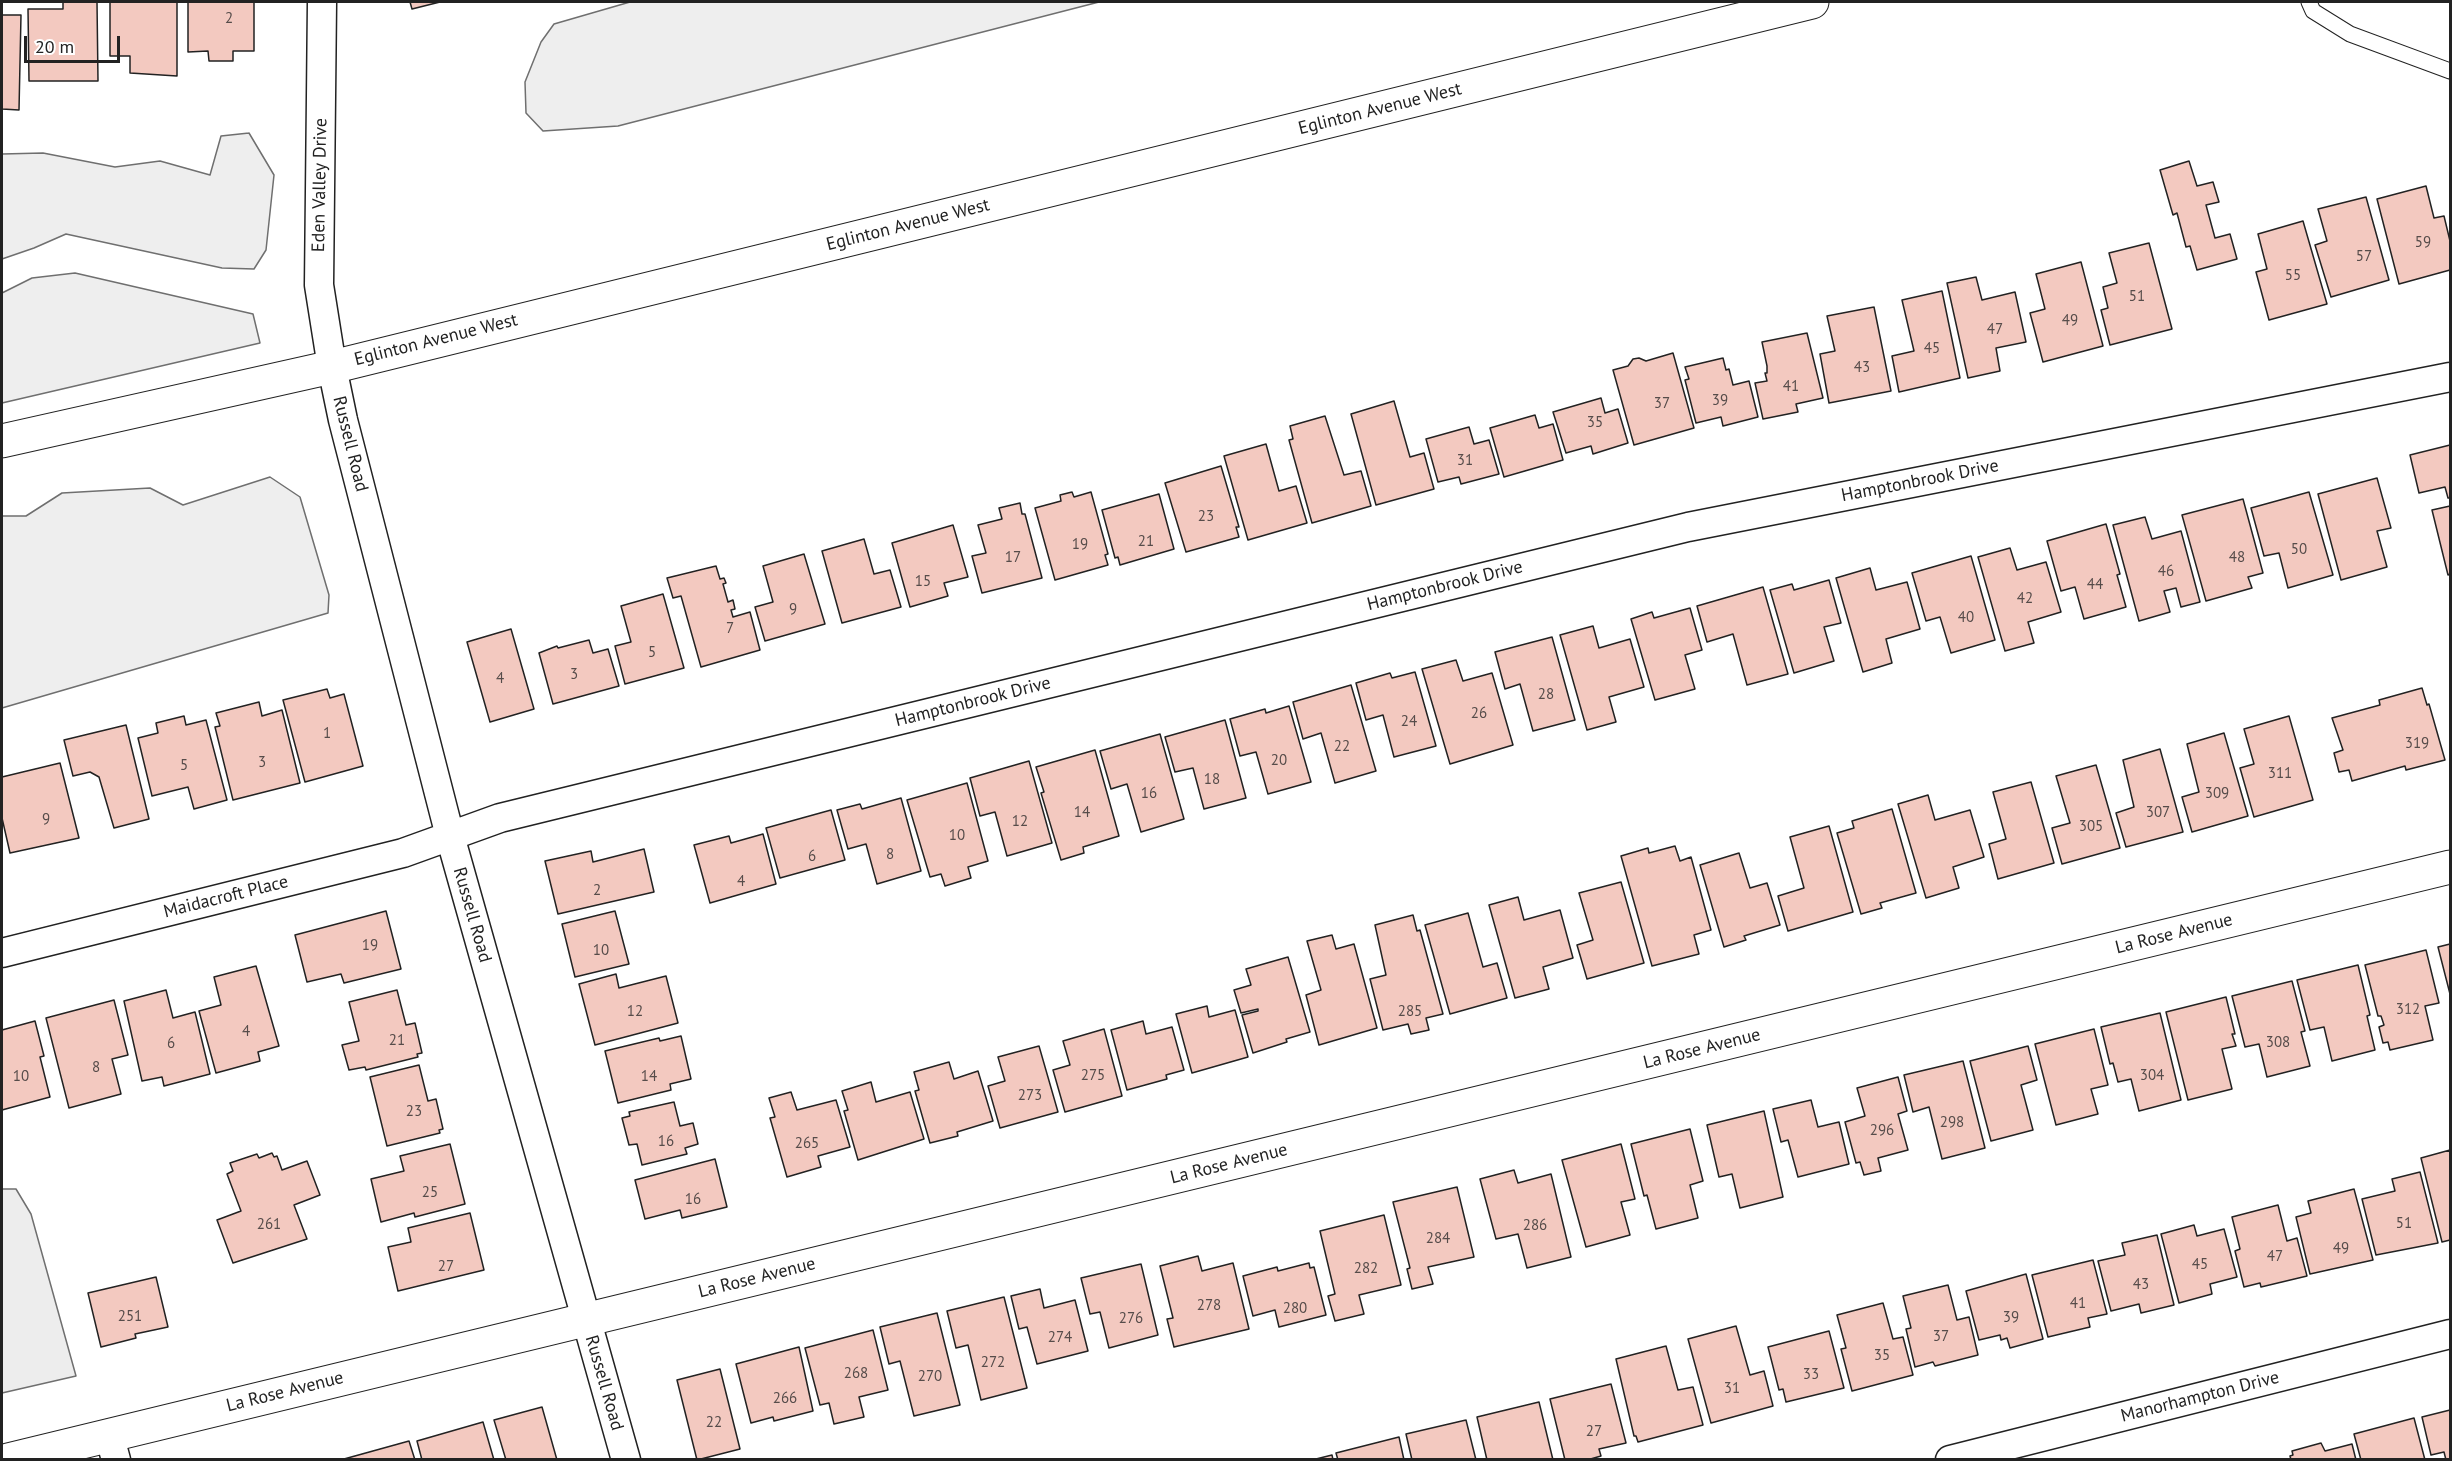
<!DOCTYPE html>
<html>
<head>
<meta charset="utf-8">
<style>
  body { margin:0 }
  #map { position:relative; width:2452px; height:1461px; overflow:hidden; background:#fff; font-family:"PT Sans",sans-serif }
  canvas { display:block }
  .frame { position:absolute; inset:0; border:3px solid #222; pointer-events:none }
  .scale { position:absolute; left:24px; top:36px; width:96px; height:27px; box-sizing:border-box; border:3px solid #222; border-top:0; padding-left:8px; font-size:18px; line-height:21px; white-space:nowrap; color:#222; -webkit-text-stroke:4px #fff; paint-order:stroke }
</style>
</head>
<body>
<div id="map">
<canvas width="2452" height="1461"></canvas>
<div class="frame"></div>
<div class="scale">20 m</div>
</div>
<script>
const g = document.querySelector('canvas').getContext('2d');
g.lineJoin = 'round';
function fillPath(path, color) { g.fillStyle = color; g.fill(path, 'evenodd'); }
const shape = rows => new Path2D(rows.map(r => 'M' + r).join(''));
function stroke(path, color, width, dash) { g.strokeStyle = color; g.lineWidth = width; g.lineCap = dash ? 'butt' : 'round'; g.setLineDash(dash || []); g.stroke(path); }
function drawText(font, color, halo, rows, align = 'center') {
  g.font = font + ' "PT Sans",sans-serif'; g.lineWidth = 4.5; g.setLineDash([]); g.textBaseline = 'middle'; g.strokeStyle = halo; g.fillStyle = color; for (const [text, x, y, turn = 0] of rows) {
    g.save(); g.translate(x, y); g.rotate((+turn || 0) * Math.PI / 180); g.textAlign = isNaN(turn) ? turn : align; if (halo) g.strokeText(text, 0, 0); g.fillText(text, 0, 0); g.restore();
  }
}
const green = shape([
  [630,2,1099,2,618,126,543,131,526,113,525,82,541,42,554,24,630,2],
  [249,133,274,175,266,250,254,269,222,268,66,234,34,248,2,259,2,154,43,153,115,167,160,161,210,175,221,136,249,133],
  [75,273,253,314,260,343,2,403,2,293,32,278,75,273],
  [270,477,300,497,329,595,328,613,2,708,2,516,26,516,62,493,150,488,183,505,270,477]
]);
fillPath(green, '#eee');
stroke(green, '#6f6f6f', 1.5);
const parking = shape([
  [2,1189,16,1189,31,1214,76,1376,2,1393,2,1189]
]);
fillPath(parking, '#ededed');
stroke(parking, '#6f6f6f', 1.5);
const building = shape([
  [63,2,97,2,98,81,29,81,28,9,63,9,63,2],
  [110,2,177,2,177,76,130,73,130,56,110,56,110,2],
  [188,2,254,2,254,51,233,51,233,61,209,61,208,51,188,52,188,2],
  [410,2,440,2,412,9,410,2],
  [2,15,21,15,19,110,2,109,2,15],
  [2189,161,2197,186,2213,182,2219,202,2206,205,2215,238,2230,234,2237,259,2197,270,2190,246,2186,247,2177,213,2173,215,2160,170,2189,161],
  [2426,186,2434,218,2444,216,2450,241,2450,270,2399,284,2377,199,2426,186],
  [2366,197,2389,280,2331,297,2315,245,2327,241,2318,209,2366,197],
  [2303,221,2327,304,2269,320,2256,272,2267,269,2258,234,2303,221],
  [2149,243,2172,329,2110,345,2101,310,2108,308,2103,287,2117,283,2109,253,2149,243],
  [2081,262,2103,346,2043,362,2030,313,2045,309,2036,274,2081,262],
  [1976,277,1982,300,2015,292,2026,342,1996,348,2000,371,1968,378,1947,283,1976,277],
  [1942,291,1960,378,1899,392,1892,356,1914,351,1902,300,1942,291],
  [1874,307,1891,391,1829,403,1820,354,1835,351,1827,316,1874,307],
  [1807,333,1823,398,1796,404,1798,412,1763,419,1755,383,1767,381,1765,373,1767,373,1767,366,1762,342,1807,333],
  [1673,353,1694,428,1634,445,1613,370,1628,366,1633,359,1639,358,1646,361,1673,353],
  [1723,358,1726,370,1729,369,1733,385,1749,381,1758,417,1723,426,1721,417,1696,423,1685,380,1689,379,1685,367,1723,358],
  [1601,398,1605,413,1618,409,1628,443,1593,454,1591,446,1566,453,1553,412,1601,398],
  [1394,401,1410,457,1424,453,1434,489,1376,505,1351,414,1394,401],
  [1535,415,1539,428,1553,424,1563,460,1504,477,1490,428,1535,415],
  [1325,416,1344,475,1361,471,1371,506,1312,523,1289,440,1293,439,1290,426,1325,416],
  [1469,427,1474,444,1489,440,1499,474,1461,484,1459,477,1438,482,1426,439,1469,427],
  [1266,444,1279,491,1296,486,1307,523,1248,540,1224,456,1266,444],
  [2450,445,2450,498,2448,498,2445,487,2419,493,2410,455,2450,445],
  [1221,466,1239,527,1236,527,1239,537,1186,552,1165,483,1221,466],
  [2377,478,2391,528,2377,531,2387,567,2341,580,2318,494,2377,478],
  [1072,492,1074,497,1091,492,1108,554,1105,555,1108,565,1055,580,1035,508,1061,501,1060,495,1072,492],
  [2309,492,2333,575,2288,588,2279,553,2264,556,2251,508,2309,492],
  [1159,494,1174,549,1120,565,1118,557,1115,558,1102,510,1159,494],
  [2243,499,2263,573,2248,577,2252,588,2206,601,2182,515,2243,499],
  [1020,503,1022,514,1025,514,1042,578,982,593,972,556,986,553,978,525,1002,519,999,508,1020,503],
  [2450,506,2450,574,2448,575,2432,510,2450,506],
  [2145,517,2152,539,2181,531,2200,602,2181,607,2176,588,2164,591,2170,612,2139,621,2113,525,2145,517],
  [2106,524,2120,574,2117,575,2126,607,2084,619,2075,587,2061,591,2047,541,2106,524],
  [953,525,968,577,944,583,948,596,910,607,892,543,953,525],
  [864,539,874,574,890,570,901,607,842,623,822,551,864,539],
  [2010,548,2017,570,2046,562,2061,612,2028,622,2034,643,2005,651,1978,557,2010,548],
  [804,554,825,624,765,641,755,607,773,602,763,566,804,554],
  [1971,556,1995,640,1951,653,1940,617,1926,621,1912,573,1971,556],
  [716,566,720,579,724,578,726,583,723,584,728,602,733,600,735,609,731,610,733,617,750,612,760,650,701,667,681,596,673,598,667,578,716,566],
  [1870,568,1876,590,1907,582,1920,629,1886,639,1892,663,1863,672,1836,578,1870,568],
  [1829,580,1841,623,1824,627,1834,661,1794,673,1770,590,1792,584,1794,590,1829,580],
  [1763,587,1788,674,1747,685,1733,634,1707,642,1697,606,1763,587],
  [663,594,684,668,625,684,615,646,631,642,621,606,663,594],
  [1690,608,1702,650,1685,655,1695,689,1655,700,1631,619,1652,612,1654,618,1690,608],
  [1593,626,1599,648,1630,639,1644,687,1609,697,1616,722,1587,730,1560,635,1593,626],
  [511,629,534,709,490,722,467,642,511,629],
  [1552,637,1575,720,1533,731,1520,684,1505,689,1495,652,1552,637],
  [589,640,593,653,608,649,619,686,553,704,539,653,557,646,558,648,589,640],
  [1456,660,1463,681,1492,673,1513,745,1450,764,1422,669,1456,660],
  [1415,672,1436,746,1394,757,1383,715,1366,720,1356,683,1390,673,1392,678,1415,672],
  [1351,685,1376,771,1335,783,1321,733,1303,739,1293,702,1351,685],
  [2422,688,2427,705,2429,704,2445,760,2406,770,2405,766,2352,781,2349,770,2339,772,2334,753,2343,750,2332,718,2380,705,2379,700,2422,688],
  [327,689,330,698,344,694,363,766,305,782,283,700,327,689],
  [259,702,262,716,282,710,300,783,233,800,215,727,220,726,216,713,259,702],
  [1289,706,1311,782,1268,794,1256,752,1240,756,1230,719,1265,709,1266,713,1289,706],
  [184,716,186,725,206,720,227,800,194,809,188,787,152,796,138,738,158,733,156,723,184,716],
  [2289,716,2313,800,2254,817,2240,768,2254,764,2244,729,2289,716],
  [1225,720,1246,798,1204,809,1193,768,1175,772,1165,737,1225,720],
  [126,725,149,819,114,828,99,777,90,772,73,776,64,740,126,725],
  [2224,733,2248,816,2192,832,2182,797,2199,792,2187,744,2224,733],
  [1160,734,1184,819,1141,832,1127,784,1111,789,1100,751,1160,734],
  [2160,749,2183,832,2126,847,2116,813,2134,807,2123,760,2160,749],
  [1095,750,1119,836,1083,847,1084,853,1061,860,1041,793,1044,792,1036,767,1095,750],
  [1029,761,1052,843,1007,856,995,812,980,816,970,778,1029,761],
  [60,763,79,838,10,853,2,818,2,777,60,763],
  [2096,765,2120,848,2062,864,2052,828,2070,823,2056,776,2096,765],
  [2031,782,2054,863,1998,879,1989,844,2006,839,1993,792,2031,782],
  [967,783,988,861,968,867,971,878,945,886,941,874,930,877,907,800,967,783],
  [1928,795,1935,820,1970,810,1984,857,1953,867,1959,888,1926,898,1898,804,1928,795],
  [901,798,921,871,877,884,866,844,848,849,837,810,860,804,862,809,901,798],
  [1892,809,1916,893,1880,903,1882,908,1861,914,1837,833,1854,828,1852,821,1892,809],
  [831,810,845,860,780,878,766,828,831,810],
  [1829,826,1853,912,1788,931,1778,896,1804,888,1790,837,1829,826],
  [763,834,776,884,710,903,694,845,729,836,731,843,763,834],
  [1675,846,1680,861,1691,857,1711,930,1694,935,1699,954,1652,966,1621,856,1648,848,1649,853,1675,846],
  [644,849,654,892,558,914,545,861,591,851,593,862,644,849],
  [1739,853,1750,888,1767,883,1780,925,1744,936,1746,940,1724,947,1700,865,1739,853],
  [1621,882,1644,963,1587,979,1577,945,1593,940,1579,893,1621,882],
  [1518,897,1524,920,1560,910,1573,958,1543,967,1549,989,1515,998,1489,905,1518,897],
  [386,911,401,969,344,983,341,974,307,982,295,935,386,911],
  [615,911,629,964,575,977,562,924,615,911],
  [1468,913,1483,967,1497,963,1507,998,1450,1014,1425,925,1468,913],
  [1413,915,1417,931,1420,930,1443,1014,1426,1018,1429,1030,1411,1034,1408,1024,1383,1030,1370,979,1386,975,1375,925,1413,915],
  [1332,935,1336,949,1354,944,1377,1028,1319,1045,1306,995,1321,990,1307,941,1332,935],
  [2450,944,2450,994,2438,947,2450,944],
  [2426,950,2439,1003,2425,1006,2433,1040,2390,1050,2388,1042,2383,1043,2379,1027,2384,1025,2381,1016,2378,1016,2365,965,2426,950],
  [1288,957,1310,1032,1286,1039,1287,1042,1253,1053,1242,1015,1258,1011,1258,1009,1241,1013,1234,990,1251,985,1246,969,1288,957],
  [2358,965,2370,1015,2367,1016,2375,1050,2332,1061,2324,1027,2310,1030,2297,980,2358,965],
  [256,966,279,1046,258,1052,260,1061,216,1073,199,1011,221,1005,214,977,256,966],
  [616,974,619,988,666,976,678,1023,595,1045,579,984,616,974],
  [2292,981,2305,1031,2301,1032,2310,1066,2267,1077,2259,1044,2245,1047,2232,996,2292,981],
  [166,990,173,1018,195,1012,210,1074,164,1086,162,1077,142,1081,124,1001,166,990],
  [397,990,406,1025,415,1023,422,1053,417,1054,418,1057,366,1070,365,1067,349,1070,342,1045,359,1041,349,1002,397,990],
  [2226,997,2235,1034,2232,1034,2236,1046,2222,1049,2232,1089,2188,1100,2166,1012,2226,997],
  [114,1000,128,1055,112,1059,121,1094,69,1108,46,1018,114,1000],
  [1207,1006,1209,1017,1235,1010,1248,1057,1192,1073,1176,1014,1207,1006],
  [2160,1013,2181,1100,2139,1111,2131,1079,2118,1082,2113,1063,2110,1064,2101,1027,2160,1013],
  [35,1021,44,1056,40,1057,50,1097,2,1110,2,1030,35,1021],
  [1143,1021,1146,1034,1172,1027,1184,1070,1166,1075,1167,1079,1127,1090,1111,1030,1143,1021],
  [1104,1029,1122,1096,1065,1112,1053,1070,1070,1065,1063,1041,1104,1029],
  [2094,1029,2108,1085,2091,1089,2098,1114,2056,1125,2035,1044,2094,1029],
  [681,1036,691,1079,670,1084,671,1090,618,1103,605,1051,659,1038,660,1041,681,1036],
  [1039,1046,1058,1112,1000,1128,988,1086,1005,1081,998,1057,1039,1046],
  [2028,1046,2037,1080,2021,1085,2033,1130,1991,1141,1970,1061,2028,1046],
  [1963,1061,1985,1148,1942,1159,1929,1107,1913,1112,1904,1075,1963,1061],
  [949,1062,954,1079,978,1071,993,1121,957,1132,958,1136,930,1143,915,1091,919,1090,914,1072,949,1062],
  [419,1065,428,1101,436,1099,443,1129,439,1130,440,1133,387,1146,370,1077,419,1065],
  [1898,1077,1907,1111,1898,1114,1908,1150,1878,1158,1881,1171,1864,1175,1860,1162,1856,1163,1845,1122,1865,1116,1857,1088,1898,1077],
  [871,1082,876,1102,910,1092,924,1139,858,1160,844,1111,848,1110,842,1091,871,1082],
  [791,1092,797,1110,836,1100,850,1147,818,1156,821,1167,787,1177,770,1118,775,1117,769,1098,791,1092],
  [1811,1100,1818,1127,1839,1122,1849,1164,1798,1177,1788,1140,1781,1142,1773,1109,1811,1100],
  [674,1102,680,1126,693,1123,698,1144,685,1148,687,1154,642,1165,637,1144,629,1145,622,1118,630,1116,629,1112,674,1102],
  [1764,1111,1783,1197,1740,1208,1732,1174,1719,1177,1707,1125,1764,1111],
  [1690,1129,1703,1181,1690,1185,1698,1218,1656,1229,1647,1195,1644,1196,1631,1144,1690,1129],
  [450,1144,465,1204,415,1217,414,1213,381,1222,371,1179,404,1171,400,1156,450,1144],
  [1621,1144,1635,1199,1621,1202,1630,1235,1586,1247,1562,1160,1621,1144],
  [2450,1150,2450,1240,2442,1242,2421,1158,2450,1150],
  [272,1153,274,1157,277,1156,282,1170,307,1161,320,1195,294,1205,307,1239,233,1263,217,1220,241,1211,227,1174,233,1171,230,1163,257,1154,259,1158,272,1153],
  [715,1159,727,1207,682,1218,680,1210,645,1219,635,1180,715,1159],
  [1514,1170,1518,1183,1551,1174,1571,1257,1527,1268,1518,1234,1496,1239,1480,1179,1514,1170],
  [2420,1172,2438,1243,2376,1255,2362,1199,2395,1191,2392,1179,2420,1172],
  [1457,1187,1474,1257,1428,1267,1433,1284,1412,1289,1407,1269,1410,1268,1393,1202,1457,1187],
  [2354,1189,2373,1260,2310,1274,2296,1217,2311,1213,2308,1201,2354,1189],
  [2278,1205,2287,1241,2297,1238,2307,1276,2261,1287,2260,1283,2244,1287,2235,1251,2240,1249,2232,1217,2278,1205],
  [470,1213,484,1270,398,1291,388,1247,411,1242,408,1228,470,1213],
  [1384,1215,1401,1285,1359,1295,1364,1314,1335,1321,1328,1296,1335,1294,1320,1231,1384,1215],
  [2194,1225,2197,1236,2224,1229,2237,1277,2210,1284,2212,1294,2179,1303,2161,1234,2194,1225],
  [2157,1235,2174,1305,2141,1313,2139,1304,2111,1311,2098,1261,2125,1255,2122,1243,2157,1235],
  [1198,1256,1202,1271,1233,1263,1249,1329,1174,1347,1167,1319,1173,1318,1160,1266,1198,1256],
  [2093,1260,2107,1314,2088,1318,2090,1327,2048,1337,2032,1275,2093,1260],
  [1309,1263,1310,1268,1314,1267,1326,1315,1279,1327,1275,1310,1253,1316,1243,1276,1277,1267,1278,1271,1309,1263],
  [1141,1264,1158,1335,1109,1348,1100,1312,1090,1314,1081,1278,1141,1264],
  [2026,1274,2043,1339,2010,1348,2007,1338,2001,1340,2000,1335,1979,1340,1966,1291,2026,1274],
  [156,1277,168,1327,135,1334,136,1338,101,1347,88,1293,156,1277],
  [1948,1285,1957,1320,1969,1317,1978,1355,1935,1366,1933,1362,1915,1367,1906,1329,1911,1328,1903,1296,1948,1285],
  [1040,1289,1044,1308,1075,1300,1088,1351,1037,1364,1027,1327,1019,1329,1011,1296,1040,1289],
  [1004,1297,1027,1388,981,1400,968,1345,956,1348,947,1311,1004,1297],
  [1883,1303,1893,1339,1903,1337,1913,1375,1852,1391,1841,1349,1846,1348,1837,1315,1883,1303],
  [937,1313,960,1405,914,1416,900,1361,889,1364,880,1327,937,1313],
  [1736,1326,1750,1375,1764,1371,1773,1406,1711,1423,1688,1339,1736,1326],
  [873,1330,888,1390,859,1397,864,1417,834,1424,829,1403,820,1405,805,1348,873,1330],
  [1829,1331,1844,1388,1786,1402,1783,1389,1779,1390,1768,1347,1829,1331],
  [1666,1346,1678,1390,1693,1387,1703,1425,1638,1442,1636,1436,1634,1436,1616,1359,1666,1346],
  [799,1347,813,1411,774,1421,773,1417,751,1423,736,1364,799,1347],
  [720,1369,740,1449,697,1460,677,1380,720,1369],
  [1611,1384,1626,1443,1599,1449,1601,1456,1587,1460,1565,1460,1550,1399,1611,1384],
  [1539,1402,1553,1460,1487,1460,1477,1417,1539,1402],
  [542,1407,557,1460,506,1460,494,1420,542,1407],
  [2450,1410,2450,1460,2446,1460,2444,1452,2431,1455,2422,1417,2450,1410],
  [2414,1418,2425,1460,2361,1460,2354,1434,2414,1418],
  [1466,1420,1476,1460,1412,1460,1406,1434,1466,1420],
  [483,1422,494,1460,422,1460,417,1441,483,1422],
  [1399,1437,1404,1460,1338,1460,1336,1453,1399,1437],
  [409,1441,415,1460,344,1460,344,1459,409,1441],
  [2321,1443,2325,1451,2352,1444,2356,1460,2291,1460,2290,1456,2293,1455,2292,1451,2321,1443],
  [1332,1455,1333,1460,1312,1460,1332,1455]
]);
fillPath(building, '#f3c9c0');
stroke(building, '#222', 1.5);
const service = shape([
  [2309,2,2313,11,2350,34,2450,71]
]);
const minor = shape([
  [322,2,319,285,332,367,343,420,450,836,626,1460],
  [2,953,403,853,500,818,1688,527,2450,377],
  [109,1434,116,1460],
  [1950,1460,2450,1334]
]);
const tertiary = shape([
  [8,1460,2450,867]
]);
const primary = shape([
  [2,441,332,367,1812,2]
]);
stroke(service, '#222', 17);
stroke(minor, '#222', 31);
stroke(tertiary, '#222', 35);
stroke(primary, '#222', 35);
stroke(service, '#fff', 15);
stroke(minor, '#fff', 28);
stroke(tertiary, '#fff', 33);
stroke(primary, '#fff', 33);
drawText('15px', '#564c4a', null, [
  ["2",229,19],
  ["59",2423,243],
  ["57",2364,257],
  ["55",2293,276],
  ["51",2137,297],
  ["49",2070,321],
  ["47",1995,330],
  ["45",1932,349],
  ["43",1862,368],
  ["41",1791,387],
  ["39",1720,401],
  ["37",1662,404],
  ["35",1595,423],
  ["31",1465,461],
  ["23",1206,517],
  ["21",1146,542],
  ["19",1080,545],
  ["50",2299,550],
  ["17",1013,558],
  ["48",2237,558],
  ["46",2166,572],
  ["15",923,582],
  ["44",2095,585],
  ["42",2025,599],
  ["9",793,610],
  ["40",1966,618],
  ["7",730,629],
  ["5",652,653],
  ["3",574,675],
  ["4",500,679],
  ["28",1546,695],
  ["26",1479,714],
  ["24",1409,722],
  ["1",327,734],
  ["319",2417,744],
  ["22",1342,747],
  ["20",1279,761],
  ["3",262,763],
  ["5",184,766],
  ["311",2280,774],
  ["18",1212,780],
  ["16",1149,794],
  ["309",2217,794],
  ["14",1082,813],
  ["307",2158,813],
  ["9",46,820],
  ["12",1020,822],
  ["305",2091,827],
  ["10",957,836],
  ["8",890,855],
  ["6",812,857],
  ["4",741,882],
  ["2",597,891],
  ["19",370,946],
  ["10",601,951],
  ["312",2408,1010],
  ["12",635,1012],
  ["285",1410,1012],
  ["4",246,1032],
  ["21",397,1041],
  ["308",2278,1043],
  ["6",171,1044],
  ["8",96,1068],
  ["275",1093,1076],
  ["304",2152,1076],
  ["10",21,1077],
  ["14",649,1077],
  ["273",1030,1096],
  ["23",414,1112],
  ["298",1952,1123],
  ["296",1882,1131],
  ["16",666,1142],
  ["265",807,1144],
  ["25",430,1193],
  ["16",693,1200],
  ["51",2404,1224],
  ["261",269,1225],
  ["286",1535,1226],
  ["284",1438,1239],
  ["49",2341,1249],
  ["47",2275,1257],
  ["45",2200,1265],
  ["27",446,1267],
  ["282",1366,1269],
  ["43",2141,1285],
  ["41",2078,1304],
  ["278",1209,1306],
  ["280",1295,1309],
  ["251",130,1317],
  ["39",2011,1318],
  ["276",1131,1319],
  ["37",1941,1337],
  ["274",1060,1338],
  ["35",1882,1356],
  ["272",993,1363],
  ["268",856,1374],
  ["33",1811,1375],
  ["270",930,1377],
  ["31",1732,1389],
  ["266",785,1399],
  ["22",714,1423],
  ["27",1594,1432]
]);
drawText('18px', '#222', '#fff', [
  ["Eglinton Avenue West",1380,109,-14],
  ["Eden Valley Drive",320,185,-89],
  ["Eglinton Avenue West",908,225,-14],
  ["Eglinton Avenue West",436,340,-14],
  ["Russell Road",350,444,76],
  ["Hamptonbrook Drive",1920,481,-11],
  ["Hamptonbrook Drive",1445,586,-14],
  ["Hamptonbrook Drive",973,702,-14],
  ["Maidacroft Place",226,897,-14],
  ["Russell Road",472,915,74],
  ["La Rose Avenue",2174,934,-14],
  ["La Rose Avenue",1702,1049,-14],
  ["La Rose Avenue",1229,1164,-14],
  ["La Rose Avenue",757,1278,-14],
  ["Russell Road",604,1383,74],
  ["La Rose Avenue",285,1392,-14],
  ["Manorhampton Drive",2200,1397,-14]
]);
</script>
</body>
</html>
